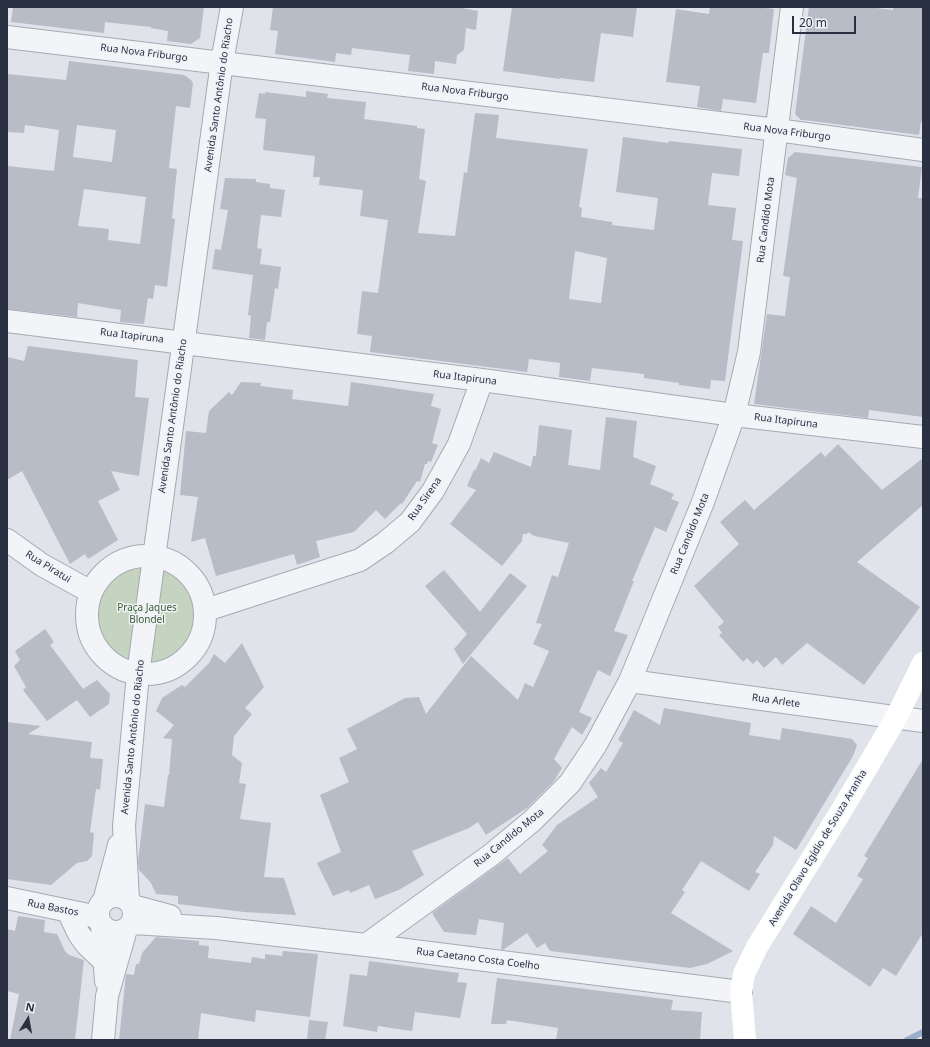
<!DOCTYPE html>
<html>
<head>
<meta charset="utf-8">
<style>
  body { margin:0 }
  #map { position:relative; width:930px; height:1047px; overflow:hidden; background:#e0e3e9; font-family:"Noto Sans",sans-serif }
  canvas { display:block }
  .frame { position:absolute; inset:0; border:8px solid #283041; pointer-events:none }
  .north { position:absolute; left:8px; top:999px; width:40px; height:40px; -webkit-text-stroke:3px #eff2f7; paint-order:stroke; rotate:11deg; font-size:11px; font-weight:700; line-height:16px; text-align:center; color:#283041 }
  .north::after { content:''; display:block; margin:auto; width:14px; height:18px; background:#283041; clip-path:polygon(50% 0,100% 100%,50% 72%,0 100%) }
  .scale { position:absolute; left:792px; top:16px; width:64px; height:18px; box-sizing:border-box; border:2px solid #283041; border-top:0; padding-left:5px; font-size:12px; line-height:14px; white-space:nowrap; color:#283041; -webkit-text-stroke:3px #eff2f7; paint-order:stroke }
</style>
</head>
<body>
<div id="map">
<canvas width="930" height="1047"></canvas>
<div class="frame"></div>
<div class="north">N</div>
<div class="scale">20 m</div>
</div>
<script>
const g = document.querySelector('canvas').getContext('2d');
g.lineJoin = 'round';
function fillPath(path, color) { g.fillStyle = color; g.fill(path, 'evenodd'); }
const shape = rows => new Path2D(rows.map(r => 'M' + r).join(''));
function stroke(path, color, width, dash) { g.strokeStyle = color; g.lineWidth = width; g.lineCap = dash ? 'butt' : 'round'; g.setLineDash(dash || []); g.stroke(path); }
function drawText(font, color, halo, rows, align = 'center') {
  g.font = font + ' "Noto Sans",sans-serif'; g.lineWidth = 3; g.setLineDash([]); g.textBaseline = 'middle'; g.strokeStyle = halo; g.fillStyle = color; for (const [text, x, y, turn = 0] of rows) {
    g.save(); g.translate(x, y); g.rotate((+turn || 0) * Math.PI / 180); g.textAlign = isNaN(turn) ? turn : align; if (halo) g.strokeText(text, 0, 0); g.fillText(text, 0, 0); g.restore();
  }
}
fillPath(shape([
  '91 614a55 55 0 1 1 110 0a55 55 0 1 1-110 0Z'
]), '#c4d4c0');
stroke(shape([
  [907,1040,923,1032]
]), '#99aecb', 6);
fillPath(shape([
  [13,7,204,7,200,38,191,44,167,41,168,31,151,28,151,27,105,22,104,33,11,22],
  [273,7,463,7,462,8,478,11,476,30,466,28,464,50,457,55,456,64,435,61,434,74,408,71,410,55,352,48,351,55,336,53,335,62,275,54,278,31,270,30],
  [512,7,637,7,633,37,601,33,594,82,560,78,560,79,503,71],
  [710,7,755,7,774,9,769,53,763,53,756,103,723,99,721,111,697,107,700,86,666,82,676,9,709,14],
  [809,7,868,7,893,10,893,7,923,7,923,122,921,122,919,135,804,120,801,120,795,114],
  [69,61,184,75,191,80,193,83,190,108,176,106,169,168,177,169,172,218,175,219,167,287,155,285,153,299,148,298,144,324,120,322,121,310,78,303,77,317,7,309,7,166,54,171,59,130,25,125,24,133,7,132,7,74,66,80],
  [77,125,116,130,112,162,73,157],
  [84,189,146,197,140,244,108,240,109,229,78,226],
  [306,91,328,94,327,98,366,102,364,119,417,126,417,128,425,129,419,179,426,181,418,233,455,236,464,172,467,173,475,113,499,115,496,138,588,149,579,207,582,208,581,217,612,222,612,225,654,230,658,198,616,192,623,137,668,143,669,141,742,149,739,176,712,173,708,205,736,208,732,240,743,241,725,381,711,380,710,389,679,385,679,383,644,378,644,374,592,368,590,381,559,377,560,363,529,359,527,372,370,352,372,336,357,334,362,291,378,293,388,220,360,216,363,190,319,185,320,177,313,177,315,156,263,150,266,119,255,118,259,93,265,94,265,92,306,97],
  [575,251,607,258,601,303,569,299],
  [795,152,922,167,918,198,923,198,923,417,869,410,868,418,754,404,767,314,785,316,790,277,783,276,797,178,785,175,788,158],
  [225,178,256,179,256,182,270,184,270,188,285,190,281,217,261,215,257,248,262,249,260,264,281,267,278,289,275,288,270,322,267,322,265,340,249,338,251,316,248,315,253,275,212,269,215,249,221,250,228,210,220,209],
  [28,346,138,360,135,397,149,398,139,476,111,471,120,490,98,501,118,540,88,559,85,554,70,564,22,471,7,480,7,357,24,361],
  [241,382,261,383,260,386,293,390,292,399,348,406,351,382,434,394,431,406,441,409,432,443,438,445,431,462,428,461,427,464,425,464,420,482,417,481,402,504,401,503,385,519,376,510,354,532,316,541,320,557,297,565,294,554,216,576,205,538,191,542,198,497,180,495,186,431,206,433,209,411,229,392,232,395],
  [606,417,637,421,633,457,656,466,650,484,674,494,671,499,679,502,666,532,655,527,632,581,634,581,614,631,628,635,610,676,598,670,579,712,592,718,582,735,572,727,554,759,562,768,554,781,527,808,486,835,478,822,469,828,412,851,424,875,399,890,375,899,369,885,350,893,349,890,333,896,317,863,341,852,320,795,349,782,339,758,357,749,347,729,405,698,419,697,426,714,471,656,518,700,525,683,533,687,549,651,533,644,542,624,536,623,552,575,558,577,569,543,534,536,528,532,527,534,523,534,522,541,502,566,450,524,476,490,467,486,474,470,475,471,481,458,489,463,494,452,531,467,533,456,536,456,539,425,572,430,568,465,600,470],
  [838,444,882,490,923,458,923,505,857,562,920,607,864,685,807,643,782,665,776,657,764,668,757,660,753,664,747,658,743,662,719,635,722,633,718,627,724,622,694,586,739,544,720,522,745,500,754,510,821,452,825,457],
  [444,570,480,612,510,573,527,586,463,664,454,649,467,634,425,586],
  [45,629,54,642,50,645,83,689,97,680,110,694,109,704,90,717,77,700,47,721,23,690,26,687,14,666,20,660,15,651],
  [242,643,264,687,245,708,252,714,234,736,232,755,242,763,239,783,246,784,240,819,271,823,264,877,284,878,296,915,244,912,178,904,178,896,156,894,151,883,139,870,138,861,145,804,164,807,168,775,169,775,172,739,163,738,174,725,156,711,162,698,182,685,185,687,209,663,214,654,225,663],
  [664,708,751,723,749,735,780,740,782,728,852,739,857,745,853,756,796,850,774,836,773,845,755,872,760,874,749,891,701,861,682,890,685,892,671,913,733,951,707,964,690,968,550,951,545,943,537,948,527,933,503,950,501,949,504,923,479,919,476,935,444,932,432,913,508,858,520,874,548,851,542,845,557,825,598,797,589,783,601,768,606,772,623,743,618,740,634,710,660,725],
  [7,722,41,726,28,734,92,742,90,758,103,759,100,790,96,789,90,832,94,833,92,856,87,861,77,863,51,885,7,879],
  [923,759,923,933,896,976,883,968,870,987,793,934,811,906,836,923,863,879,857,876,868,858,864,856],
  [18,916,45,920,44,932,57,934,65,951,69,955,84,960,75,1040,10,1040,19,994,7,991,7,929,15,931],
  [156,937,199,941,199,945,209,946,208,958,251,963,252,957,265,959,265,954,282,956,283,951,318,954,310,1017,256,1010,255,1022,201,1013,198,1040,119,1040,126,974,134,975,136,964,139,964,142,953],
  [369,961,459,973,457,982,467,983,460,1018,415,1012,412,1031,378,1026,377,1032,343,1026,350,974,367,976],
  [497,978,673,1000,671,1010,702,1012,700,1040,556,1040,558,1028,507,1020,506,1024,491,1024],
  [309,1020,328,1022,325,1040,307,1040]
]), '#b7bcc6');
const minor = shape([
  [7,37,777,130,923,150],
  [7,321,482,380,734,415,923,437],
  [7,540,42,565,91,592],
  '87 615a59 59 0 1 1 118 0a59 59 0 1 1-118 0Z',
  [206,610,360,560,385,543,410,522,433,491,459,444,482,380],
  [630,681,923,721],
  [7,898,98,917],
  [133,906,170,916],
  [132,923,216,928,366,945,741,992],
  [366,945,491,855,532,821,570,783,595,746,630,681,703,502,734,415,749,352,792,7]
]);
const tertiary = shape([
  '98 914a18 18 0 1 1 36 0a18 18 0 1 1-36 0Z',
  [128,900,124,826,138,674,222,62,232,7],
  [104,901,119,845],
  [68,911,79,934,87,945,104,961],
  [102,925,106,981],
  [103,1040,107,996,126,929]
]);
stroke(minor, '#a5aab3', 24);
stroke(tertiary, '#a5aab3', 24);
stroke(minor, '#f3f4f7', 22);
stroke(tertiary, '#f3f4f7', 22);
stroke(shape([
  [745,1040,741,992,744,974,757,947,843,808,896,718,923,663]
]), '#fff', 22);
drawText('10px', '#283041', '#eff2f7', [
  ["Rua Nova Friburgo",144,53,7],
  ["Rua Nova Friburgo",465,92,7],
  ["Avenida Santo Antônio do Riacho",219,95,-82],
  ["Rua Nova Friburgo",787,132,7],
  ["Rua Candido Mota",766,220,-83],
  ["Rua Itapiruna",132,336,7],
  ["Rua Itapiruna",465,378,7],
  ["Avenida Santo Antônio do Riacho",173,416,-82],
  ["Rua Itapiruna",786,421,7],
  ["Rua Sirena",425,499,-55],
  ["Rua Candido Mota",690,534,-68],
  ["Rua Piratui",48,567,32],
  ["Rua Arlete",776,701,8],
  ["Avenida Santo Antônio do Riacho",133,737,-84],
  ["Rua Candido Mota",509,838,-39],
  ["Avenida Olavo Egídio de Souza Aranha",818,848,-59],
  ["Rua Bastos",53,908,11],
  ["Rua Caetano Costa Coelho",478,959,7]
]);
drawText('10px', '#3a5e34', '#eff2f7', [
  ["Praça Jaques",147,608],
  ["Blondel",147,620]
]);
</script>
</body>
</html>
